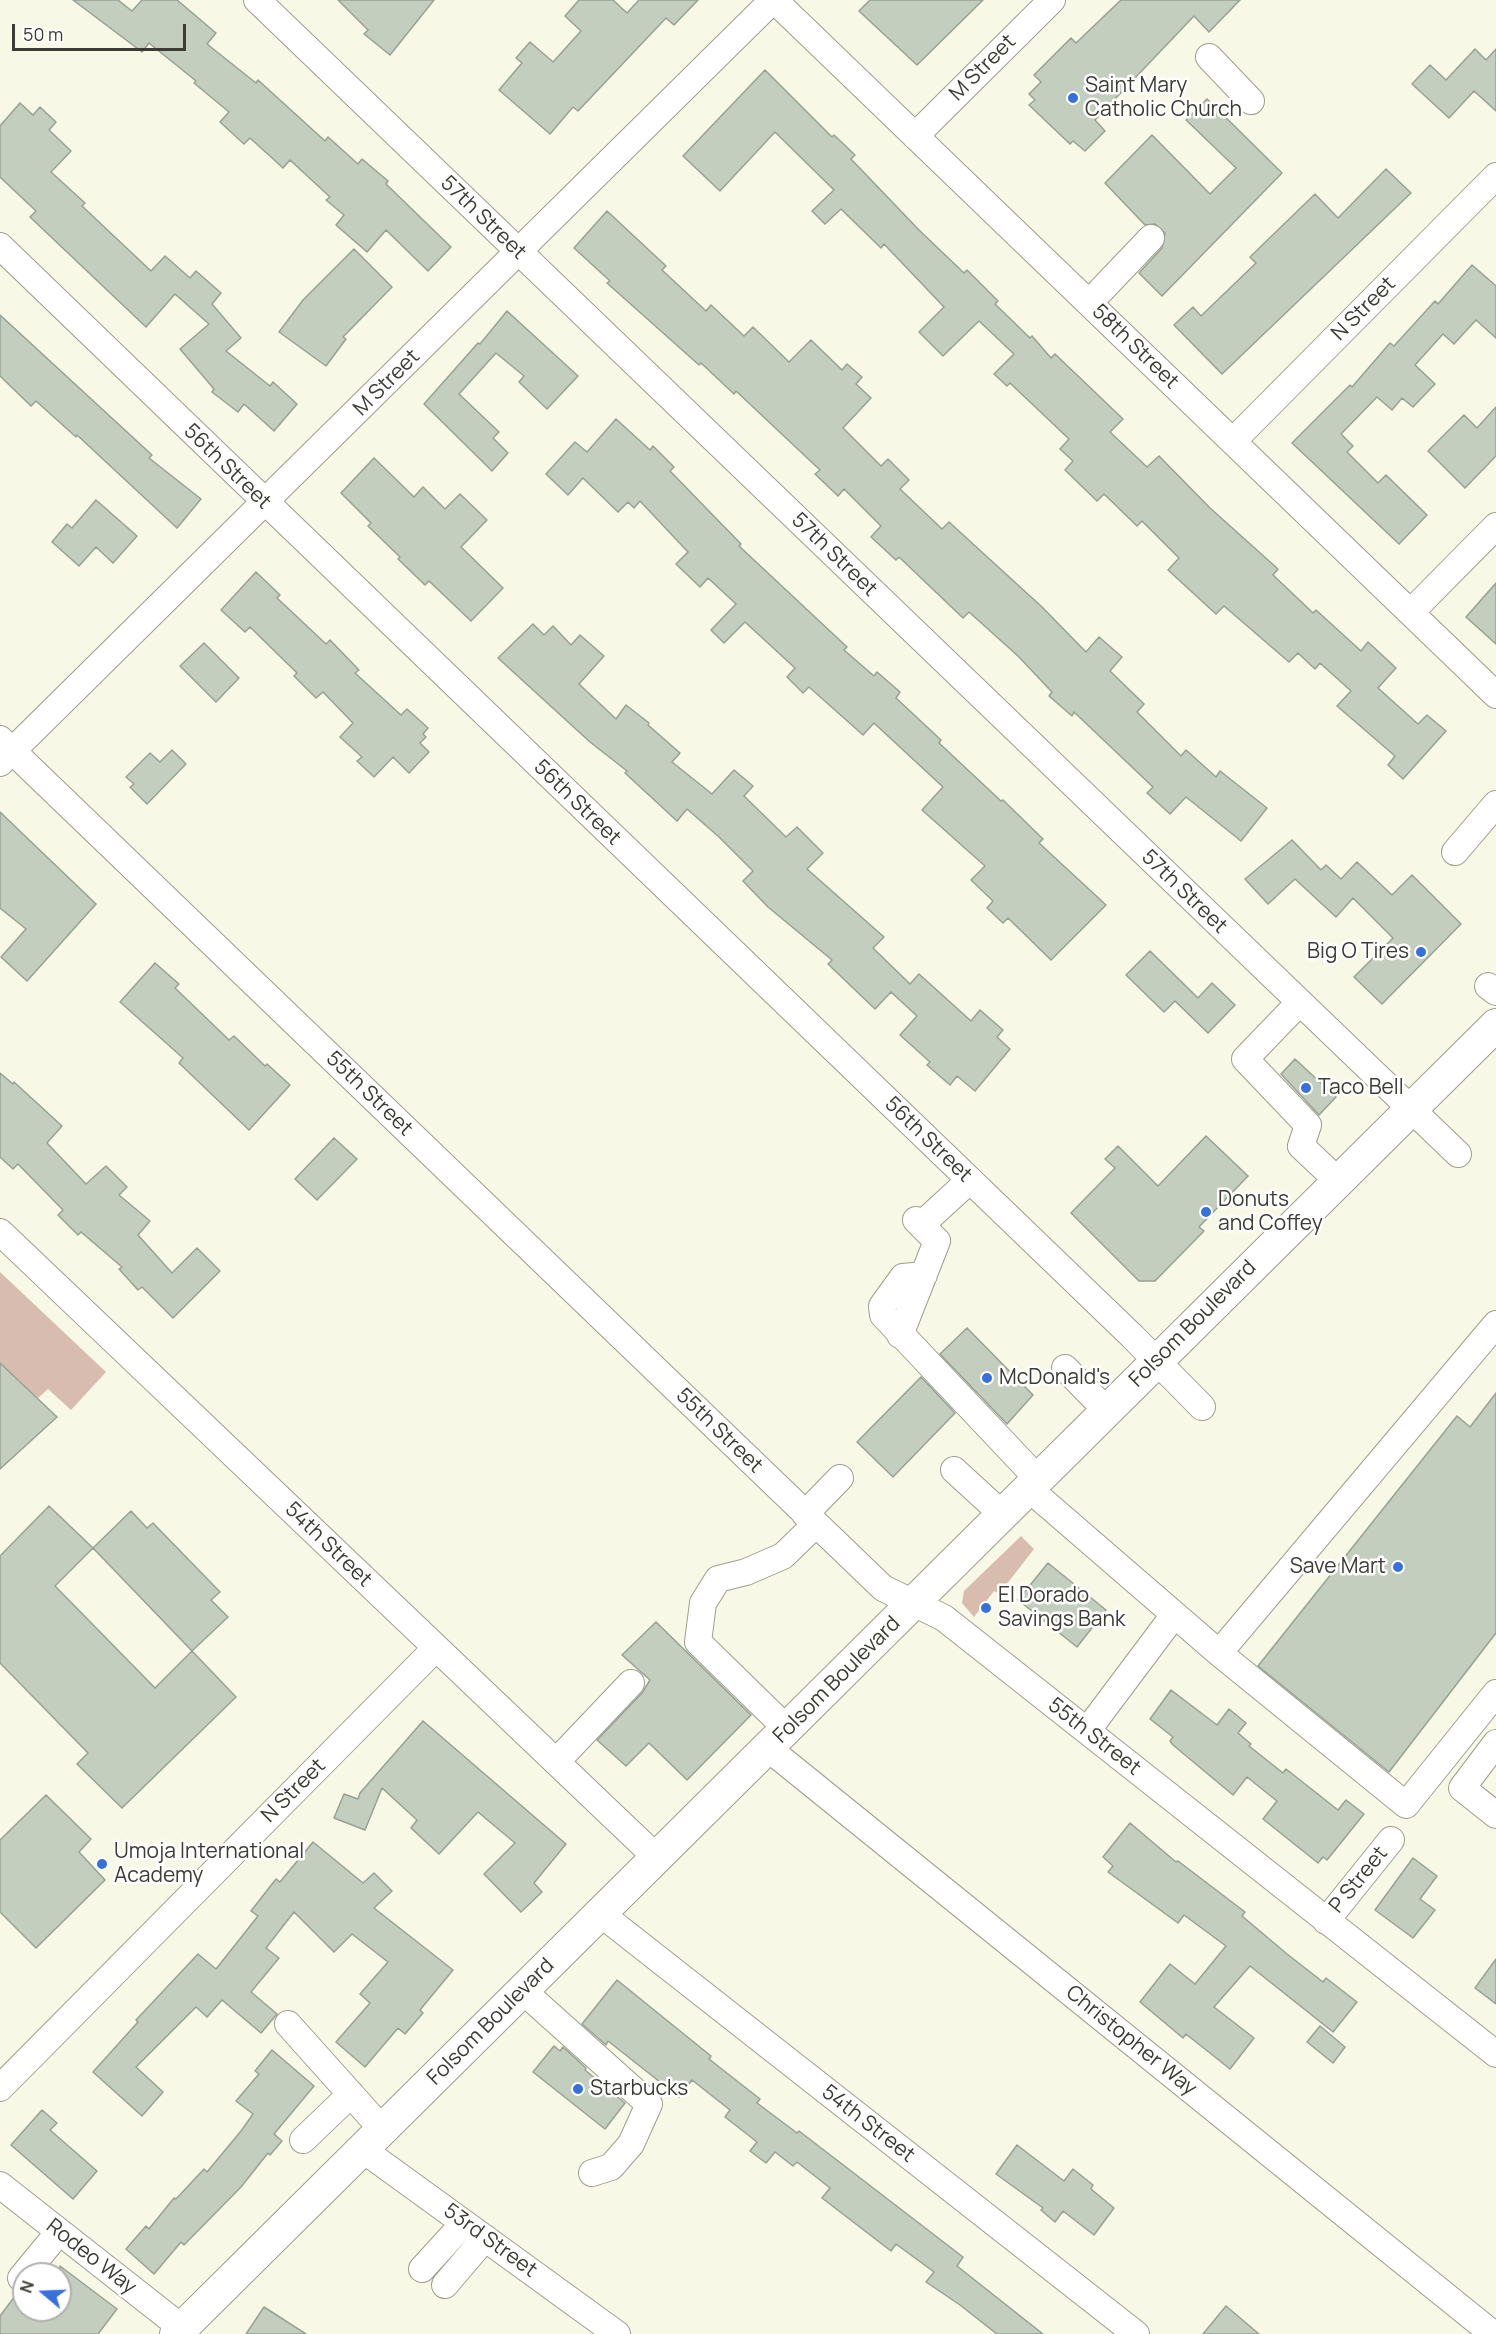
<!DOCTYPE html>
<html>
<head>
<meta charset="utf-8">
<style>
  body { margin:0 }
  #map { position:relative; width:1496px; height:2334px; overflow:hidden; background:#f8f8e6; font-family:Manrope,sans-serif }
  canvas { display:block }
  .north { position:absolute; left:12px; top:2262px; width:60px; height:60px; box-sizing:border-box; background:#fff; border:2px solid #b1b1ae; border-radius:50%; rotate:289deg; font-size:16px; font-weight:700; line-height:24px; text-align:center; color:#3c3b34 }
  .north::after { content:''; display:block; margin:auto; width:21px; height:27px; background:#366fde; clip-path:polygon(50% 0,100% 100%,50% 72%,0 100%) }
  .scale { position:absolute; left:12px; top:24px; width:174px; height:27px; box-sizing:border-box; border:3px solid #3c3b34; border-top:0; padding-left:8px; font-size:18px; line-height:21px; white-space:nowrap; color:#3c3b34; -webkit-text-stroke:4px #fff; paint-order:stroke }
</style>
</head>
<body>
<div id="map">
<canvas width="1496" height="2334"></canvas>
<div class="north">N</div>
<div class="scale">50 m</div>
</div>
<script>
const g = document.querySelector('canvas').getContext('2d');
g.lineJoin = 'round';
function fillPath(path, color) { g.fillStyle = color; g.fill(path, 'evenodd'); }
const shape = rows => new Path2D(rows.map(r => 'M' + r).join(''));
function stroke(path, color, width, dash) { g.strokeStyle = color; g.lineWidth = width; g.lineCap = dash ? 'butt' : 'round'; g.setLineDash(dash || []); g.stroke(path); }
function drawText(font, color, halo, rows, align = 'center') {
  g.font = font + ' Manrope,sans-serif'; g.lineWidth = 5; g.setLineDash([]); g.textBaseline = 'middle'; g.strokeStyle = halo; g.fillStyle = color; for (const [text, x, y, turn = 0] of rows) {
    g.save(); g.translate(x, y); g.rotate((+turn || 0) * Math.PI / 180); g.textAlign = isNaN(turn) ? turn : align; if (halo) g.strokeText(text, 0, 0); g.fillText(text, 0, 0); g.restore();
  }
}
fillPath(shape([
  [0,1272,106,1372,71,1410,48,1389,38,1398,0,1366],
  [1021,1536,1034,1549,999,1594,994,1591,974,1617,962,1603,964,1591]
]), '#d8bcb0');
const building = shape([
  [73,0,118,0,132,11,142,0,177,0,216,33,207,44,256,83,258,80,325,141,328,137,358,164,362,159,388,181,386,184,451,247,428,271,386,230,367,252,336,225,344,215,326,200,330,197,290,160,283,168,250,138,244,144,220,122,229,112,194,83,196,81,149,43,142,52,73,0],
  [338,0,434,0,390,55,364,34,368,30,338,0],
  [579,0,613,0,627,13,639,0,698,0,674,25,666,18,578,111,573,107,550,134,499,90,522,63,516,58,530,42,553,62,581,31,565,16,579,0],
  [870,0,983,0,917,65,859,11,870,0],
  [1121,0,1240,0,1209,32,1194,16,1095,120,1105,131,1085,151,1073,141,1070,144,1029,105,1035,100,1029,94,1041,82,1034,75,1071,38,1076,43,1121,0],
  [1475,49,1486,60,1496,49,1496,111,1474,91,1449,118,1412,84,1430,65,1446,80,1475,49],
  [765,70,832,137,834,135,855,155,851,159,919,230,964,273,967,270,998,301,995,304,1030,338,1032,336,1051,358,1055,354,1123,419,1110,432,1147,467,1159,456,1210,508,1278,569,1273,575,1313,613,1316,610,1361,651,1368,642,1396,668,1378,688,1418,724,1427,715,1446,731,1403,779,1388,765,1395,756,1337,706,1351,691,1320,663,1315,669,1298,653,1289,662,1224,606,1216,614,1168,570,1179,558,1142,521,1137,526,1104,494,1097,501,1065,470,1073,461,1060,449,1069,439,1010,383,1007,386,994,374,1014,354,979,321,943,356,919,332,944,307,884,244,881,248,841,209,825,224,812,211,834,190,775,132,720,191,683,156,765,70],
  [1207,99,1282,173,1162,296,1139,273,1162,248,1165,233,1155,224,1145,225,1105,183,1152,135,1210,194,1236,168,1186,120,1207,99],
  [20,103,33,115,40,107,56,122,49,130,71,151,51,172,85,203,82,206,151,271,165,256,190,278,196,271,221,293,212,304,241,338,226,351,270,386,273,382,297,404,274,431,244,404,238,412,212,392,214,389,180,349,209,324,175,294,146,327,30,217,36,211,0,177,0,126,20,103],
  [1386,169,1411,193,1222,374,1174,325,1193,307,1201,316,1256,263,1250,257,1315,194,1338,218,1386,169],
  [607,211,666,266,662,270,706,311,711,305,744,336,753,327,789,362,811,340,842,370,847,364,862,377,856,384,871,398,843,428,881,466,888,459,909,480,900,489,942,529,949,522,1042,607,1086,652,1099,637,1122,657,1110,671,1144,704,1137,712,1181,756,1186,750,1216,777,1220,771,1267,808,1241,841,1186,797,1170,814,1147,793,1153,787,1074,712,1072,716,1049,696,1052,692,1018,656,969,612,963,618,899,557,896,560,871,537,881,526,844,489,838,496,815,474,820,470,736,391,734,394,701,363,699,365,607,283,610,281,574,248,607,211],
  [354,249,392,287,343,337,346,339,326,366,279,332,303,300,354,249],
  [1472,265,1496,286,1496,338,1476,320,1454,344,1443,334,1415,365,1435,384,1413,407,1402,398,1392,410,1377,397,1341,434,1353,446,1347,452,1378,483,1386,475,1427,515,1399,544,1292,443,1350,385,1352,387,1390,343,1394,346,1435,301,1438,304,1472,265],
  [507,311,578,376,547,409,519,382,524,376,496,353,459,394,499,432,493,438,508,453,492,471,424,404,478,343,480,344,507,311],
  [0,315,152,455,149,458,201,499,177,528,77,435,76,437,36,401,31,406,0,376,0,315],
  [1496,407,1496,456,1465,488,1428,451,1464,415,1477,428,1496,407],
  [616,419,650,450,653,446,674,467,670,471,741,544,739,546,847,647,844,650,874,676,877,672,900,692,896,698,941,740,939,743,1001,801,1003,800,1043,839,1039,843,1106,905,1051,960,1008,918,1003,923,987,908,993,901,971,880,985,866,922,810,943,787,874,723,863,735,809,687,803,693,787,677,795,668,745,622,724,643,711,630,736,604,708,578,700,587,676,564,688,552,640,501,634,508,628,502,618,512,583,478,568,495,546,474,575,442,587,452,616,419],
  [374,458,414,497,423,487,445,509,460,494,487,520,461,547,503,588,471,621,429,581,425,585,398,559,400,557,368,526,371,523,341,493,374,458],
  [96,500,137,536,113,563,96,547,79,566,52,542,67,524,72,528,96,500],
  [256,572,280,595,277,598,326,644,330,640,359,670,355,673,401,715,407,709,428,728,423,734,426,737,420,743,429,752,409,773,393,757,374,777,357,761,362,757,340,737,353,723,351,721,323,692,316,698,294,676,297,673,250,627,245,632,221,610,256,572],
  [1496,583,1496,644,1466,617,1496,583],
  [533,624,544,635,553,626,571,645,580,635,604,656,579,684,616,719,626,705,649,723,648,725,680,753,672,762,712,794,734,770,753,786,744,796,786,837,797,827,823,853,807,869,884,937,873,948,910,984,919,974,971,1021,980,1010,1003,1030,997,1037,1010,1049,975,1091,957,1076,950,1085,927,1065,930,1062,900,1035,917,1016,891,992,875,1009,828,964,832,960,768,907,743,881,753,871,719,837,687,809,677,821,625,773,627,771,590,742,498,658,533,624],
  [204,643,239,678,216,702,180,666,204,643],
  [172,750,186,764,147,804,130,787,134,784,126,777,150,753,160,762,172,750],
  [0,812,96,904,27,981,1,957,26,929,0,908,0,812],
  [1292,840,1321,870,1326,865,1341,879,1357,862,1392,895,1412,875,1461,924,1382,1004,1354,977,1393,938,1353,898,1336,917,1295,879,1268,904,1245,879,1292,840],
  [1150,951,1198,998,1212,983,1235,1005,1208,1033,1175,1001,1164,1012,1126,975,1150,951],
  [155,963,179,984,175,988,229,1040,234,1036,265,1066,267,1064,290,1085,249,1130,179,1063,183,1058,120,1002,155,963],
  [1295,1059,1336,1097,1319,1115,1281,1074,1295,1059],
  [0,1073,13,1084,14,1082,62,1126,47,1143,86,1184,106,1166,127,1187,119,1195,150,1221,138,1235,172,1273,197,1248,220,1271,173,1318,142,1287,138,1290,119,1269,122,1267,81,1232,78,1235,58,1215,63,1210,18,1164,13,1169,0,1157,0,1073],
  [1206,1136,1248,1176,1199,1227,1204,1231,1155,1281,1139,1281,1071,1213,1115,1168,1105,1159,1118,1146,1158,1186,1206,1136],
  [334,1138,357,1159,317,1200,295,1179,334,1138],
  [967,1328,1033,1395,1007,1424,940,1354,967,1328],
  [0,1363,57,1417,0,1469,0,1363],
  [921,1377,955,1413,893,1477,857,1442,921,1377],
  [1496,1393,1496,1633,1389,1772,1258,1666,1457,1416,1470,1427,1496,1393],
  [49,1506,93,1548,131,1511,147,1528,153,1523,220,1592,211,1600,228,1617,192,1651,236,1697,122,1808,77,1764,88,1753,0,1663,0,1556,49,1506],
  [93,1548,192,1651,155,1688,55,1586,93,1548],
  [1048,1563,1106,1610,1077,1647,1018,1600,1048,1563],
  [656,1622,751,1715,687,1780,649,1743,626,1766,597,1740,642,1693,650,1680,622,1655,656,1622],
  [1171,1690,1217,1725,1229,1709,1246,1723,1238,1733,1251,1744,1249,1746,1283,1773,1286,1769,1338,1810,1346,1800,1364,1814,1327,1860,1323,1857,1318,1863,1263,1819,1277,1801,1247,1777,1233,1795,1173,1745,1170,1741,1173,1737,1150,1719,1171,1690],
  [423,1721,566,1844,534,1883,542,1892,521,1912,484,1874,515,1843,478,1812,439,1854,411,1828,417,1820,382,1788,365,1830,334,1818,344,1794,358,1799,360,1793,423,1721],
  [46,1795,91,1839,79,1852,105,1880,36,1948,0,1912,0,1840,46,1795],
  [1130,1823,1176,1862,1178,1861,1245,1912,1242,1916,1287,1954,1323,1982,1326,1978,1357,2002,1333,2032,1250,1966,1214,2007,1254,2038,1230,2069,1186,2034,1183,2038,1140,2002,1170,1964,1195,1984,1226,1946,1184,1915,1178,1923,1108,1872,1113,1866,1103,1857,1130,1823],
  [313,1842,363,1883,374,1873,392,1891,374,1908,453,1970,420,2010,423,2013,405,2034,398,2028,365,2067,336,2042,370,2003,360,1994,388,1962,352,1934,334,1952,294,1912,266,1948,279,1958,251,1992,277,2014,261,2033,222,2000,207,2017,196,2007,136,2067,163,2092,142,2116,93,2072,138,2022,136,2020,198,1954,216,1969,258,1916,251,1911,276,1879,280,1882,313,1842],
  [1413,1858,1437,1876,1420,1899,1435,1910,1413,1938,1375,1910,1413,1858],
  [1496,1959,1496,2004,1475,1988,1496,1959],
  [617,1980,711,2056,709,2059,760,2099,757,2103,797,2133,799,2131,963,2257,957,2266,1043,2334,997,2334,960,2305,926,2282,934,2272,896,2244,891,2251,822,2198,830,2188,797,2162,793,2166,775,2152,766,2163,750,2151,757,2142,725,2117,730,2110,692,2080,679,2097,608,2041,606,2045,582,2024,617,1980],
  [1320,2026,1345,2047,1333,2063,1307,2042,1320,2026],
  [554,2046,560,2051,563,2047,586,2068,585,2070,625,2103,605,2129,533,2072,554,2046],
  [272,2050,314,2086,274,2134,282,2141,270,2155,268,2153,241,2187,184,2245,181,2242,154,2274,126,2249,146,2226,149,2229,174,2198,176,2199,204,2169,207,2172,241,2131,253,2114,236,2101,259,2074,255,2071,272,2050],
  [42,2110,57,2123,50,2130,97,2171,73,2199,11,2145,42,2110],
  [1017,2145,1064,2181,1073,2169,1093,2185,1091,2189,1114,2208,1094,2235,1063,2211,1055,2222,1041,2210,1043,2208,996,2174,1017,2145],
  [60,2266,117,2309,98,2334,0,2334,0,2316,18,2292,24,2292,24,2310,60,2310,60,2266],
  [1226,2306,1259,2334,1203,2334,1226,2306],
  [264,2307,306,2334,246,2334,264,2307]
]);
fillPath(building, '#c3cebf');
stroke(building, '#97a294', 1.5);
const minor = shape([
  [257,0,1458,1154],
  [774,0,1496,695],
  [1209,57,1251,101],
  [915,136,1052,0],
  [0,246,1132,1336,1202,1407],
  [1089,303,1151,238],
  [1233,441,1496,176],
  [1411,612,1496,526],
  [0,739,883,1588,944,1618,1496,2054],
  [0,763,773,0],
  [1455,852,1496,804],
  [1488,986,1496,992],
  [1299,1003,1245,1059,1308,1125,1301,1146,1338,1181],
  [921,1225,970,1180],
  [0,1232,657,1858],
  [924,1275,903,1277,882,1306,883,1315,1037,1478],
  [900,1335,937,1241,916,1220],
  [1065,1368,1106,1410],
  [954,1470,1001,1513],
  [1027,1487,1219,1653,1406,1805,1496,1693],
  [805,1514,840,1478],
  [1219,1653,1496,1324],
  [788,1730,698,1642,703,1603,718,1579,746,1572,783,1556,816,1524],
  [1087,1731,1174,1615],
  [1496,1743,1462,1788,1496,1815],
  [769,1749,1493,2334],
  [556,1762,631,1683],
  [601,1914,1136,2334],
  [1326,1921,1391,1840],
  [523,1991,649,2104,631,2144,611,2167,592,2173],
  [288,2024,382,2129],
  [0,2088,436,1648],
  [303,2140,351,2094],
  [362,2149,617,2334],
  [0,2185,182,2328],
  [422,2269,464,2223],
  [21,2278,59,2232],
  [445,2285,485,2238]
]);
const major = shape([
  [176,2334,1496,1025]
]);
stroke(minor, '#9e9e8d', 28);
stroke(major, '#9e9e8d', 34);
stroke(minor, '#fff', 26);
stroke(major, '#fff', 32);
for (const [x, y, r, color] of [
  [1073,98,6,"#366fde"],
  [1421,952,6,"#366fde"],
  [1306,1088,6,"#366fde"],
  [1206,1212,6,"#366fde"],
  [987,1378,6,"#366fde"],
  [1398,1567,6,"#366fde"],
  [986,1608,6,"#366fde"],
  [102,1864,6,"#366fde"],
  [578,2089,6,"#366fde"]
]) { const dot = new Path2D(); dot.arc(x, y, r, 0, 2 * Math.PI); g.fillStyle = color; g.fill(dot); stroke(dot, '#fff', 2); }
drawText('21px', '#3c3b34', '#fff', [
  ["M Street",983,68,-45],
  ["57th Street",483,218,44],
  ["N Street",1364,309,-45],
  ["58th Street",1135,347,44],
  ["M Street",387,383,-45],
  ["56th Street",227,467,44],
  ["57th Street",834,555,44],
  ["56th Street",577,803,44],
  ["57th Street",1184,892,44],
  ["55th Street",369,1094,44],
  ["56th Street",928,1140,44],
  ["Folsom Boulevard",1193,1324,-45],
  ["55th Street",719,1431,44],
  ["54th Street",328,1545,44],
  ["Folsom Boulevard",837,1680,-45],
  ["55th Street",1094,1737,38],
  ["N Street",294,1791,-45],
  ["P Street",1359,1880,-51],
  ["Folsom Boulevard",491,2022,-45],
  ["Christopher Way",1131,2041,39],
  ["54th Street",868,2124,38],
  ["53rd Street",490,2241,36],
  ["Rodeo Way",91,2257,38]
]);
drawText('21px', '#3c3b34', '#fff', [
  ["Saint Mary",1085,86],
  ["Catholic Church",1085,110],
  ["Big O Tires",1409,952,"right"],
  ["Taco Bell",1318,1088],
  ["Donuts",1218,1200],
  ["and Coffey",1218,1224],
  ["McDonald's",999,1378],
  ["Save Mart",1386,1567,"right"],
  ["El Dorado",998,1596],
  ["Savings Bank",998,1620],
  ["Umoja International",114,1852],
  ["Academy",114,1876],
  ["Starbucks",590,2089]
], 'left');
</script>
</body>
</html>
